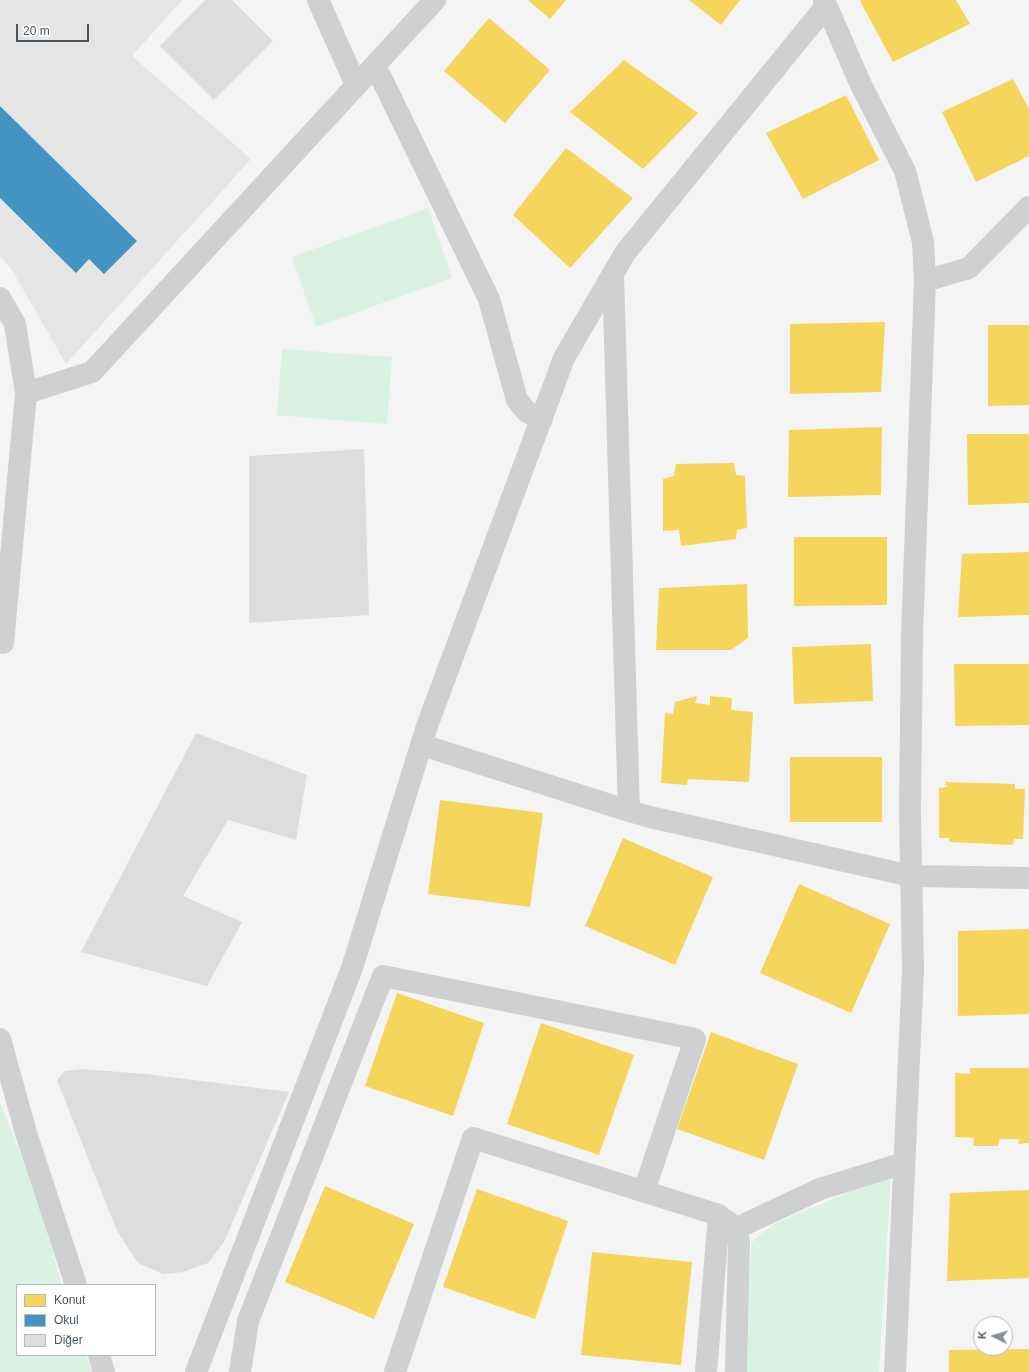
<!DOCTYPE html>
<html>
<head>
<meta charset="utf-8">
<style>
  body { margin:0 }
  #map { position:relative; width:1029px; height:1372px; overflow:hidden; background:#f4f4f4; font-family:Arial,sans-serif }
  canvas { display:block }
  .legend { position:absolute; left:16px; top:1284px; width:140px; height:72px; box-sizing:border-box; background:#fff; border:1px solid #b7bbc0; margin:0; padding:5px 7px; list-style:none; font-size:12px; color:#4a5661 }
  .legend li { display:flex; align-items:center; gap:8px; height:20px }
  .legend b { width:20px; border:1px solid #b7bbc0 }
  .north { position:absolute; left:973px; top:1316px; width:40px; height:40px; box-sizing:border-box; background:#fff; border:1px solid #b7bbc0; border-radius:50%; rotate:275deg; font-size:11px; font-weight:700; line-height:16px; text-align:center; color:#4a5661 }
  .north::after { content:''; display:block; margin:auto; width:14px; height:18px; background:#868d94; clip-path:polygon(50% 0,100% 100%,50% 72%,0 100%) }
  .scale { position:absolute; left:16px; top:24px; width:73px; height:18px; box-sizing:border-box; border:2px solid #4a5661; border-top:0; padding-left:5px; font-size:12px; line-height:14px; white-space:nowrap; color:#4a5661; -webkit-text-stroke:3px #fff; paint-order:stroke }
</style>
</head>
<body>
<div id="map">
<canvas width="1029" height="1372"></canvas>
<ul class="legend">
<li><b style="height:11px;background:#f6d55c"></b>Konut</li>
<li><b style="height:11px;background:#4393c3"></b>Okul</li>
<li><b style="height:11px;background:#ddddde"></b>Diğer</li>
</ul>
<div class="north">K</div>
<div class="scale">20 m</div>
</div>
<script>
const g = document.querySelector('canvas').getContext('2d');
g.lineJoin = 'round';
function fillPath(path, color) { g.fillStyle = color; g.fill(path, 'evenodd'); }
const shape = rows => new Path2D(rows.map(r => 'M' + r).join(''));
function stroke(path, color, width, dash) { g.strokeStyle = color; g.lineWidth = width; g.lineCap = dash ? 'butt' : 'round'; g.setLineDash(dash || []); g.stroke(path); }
fillPath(shape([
  [0,0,182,0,132,56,251,159,66,364,12,270,0,256]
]), '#e6e5e6');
fillPath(shape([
  [428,208,452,278,316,327,292,257],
  [282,349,392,357,387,424,277,415],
  [0,1103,33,1184,62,1285,17,1285,17,1355,86,1355,92,1372,0,1372],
  [891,1174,879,1372,747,1372,751,1243,774,1224]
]), '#d9f2e3');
fillPath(shape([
  [528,0,566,0,550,19],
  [689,0,740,0,721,25],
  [862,0,956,0,970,24,893,62,860,1],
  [489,18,550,70,505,123,444,71],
  [624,60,698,113,643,169,570,112],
  [1013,79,1029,109,1029,156,976,182,942,112],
  [846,95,879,160,803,199,766,133],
  [566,148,633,198,570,268,513,215],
  [885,322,881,392,790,394,790,324],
  [988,325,1029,325,1029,405,988,406],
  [882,427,881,495,788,497,789,430],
  [967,434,1029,434,1029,503,968,505],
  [734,463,736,475,745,476,747,528,737,530,736,539,681,546,679,530,663,531,663,479,674,476,676,464],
  [794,537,887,537,887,605,794,606],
  [1029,552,1029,615,958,617,962,554],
  [747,584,748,638,731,650,656,650,659,588],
  [871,644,873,701,794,704,792,647],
  [954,664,1029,664,1029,725,955,726],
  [697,696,695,703,710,705,710,696,732,698,731,710,753,712,749,782,688,779,687,785,661,783,665,713,673,714,675,702],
  [790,757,882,757,882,822,790,822],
  [945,782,1015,784,1015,789,1025,789,1023,839,1014,839,1013,845,950,842,949,838,939,838,939,788,947,787],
  [440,800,543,813,530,907,428,894],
  [623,838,713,877,675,965,585,926],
  [799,884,890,924,851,1013,760,973],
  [1029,929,1029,1014,958,1016,958,931],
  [397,993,484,1023,453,1116,365,1086],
  [541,1023,634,1055,599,1155,507,1124],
  [711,1032,798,1064,764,1160,677,1129],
  [970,1068,1029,1068,1029,1143,1018,1144,1019,1139,1000,1139,998,1146,973,1146,974,1138,955,1137,955,1073,970,1074],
  [325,1186,414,1224,374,1319,285,1282],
  [477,1189,568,1221,535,1319,443,1287],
  [1029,1190,1029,1278,947,1281,950,1193],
  [592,1252,692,1262,681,1365,581,1355],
  [1029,1349,1029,1372,949,1372,949,1350]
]), '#f6d55c');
fillPath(shape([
  [0,106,137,241,104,274,89,259,76,273,0,198]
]), '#4393c3');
fillPath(shape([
  [205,0,232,0,273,41,214,100,160,46],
  [364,449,369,615,249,623,249,456],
  [196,733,307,775,296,840,228,820,183,896,242,922,207,986,81,952],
  [81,1069,145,1074,289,1092,224,1242,208,1263,183,1272,163,1274,138,1263,117,1231,57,1080,65,1071]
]), '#ddddde');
stroke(shape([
  [318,0,356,85],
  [824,0,861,85,905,171,923,242,925,281,912,635,910,812,913,970,895,1372],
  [375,65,489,299,517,400,527,412,542,419],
  [613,274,629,811,650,817,911,876,1029,878],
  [925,281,969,268,1029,207],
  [0,298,15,324,26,393,3,643],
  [26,393,92,372,435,0],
  [422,745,629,811],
  [0,1039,26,1133,76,1285],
  [725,1220,737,1228,739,1242,736,1372],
  [737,1228,820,1189,904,1163],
  [99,1355,104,1372],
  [196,1372,352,968,427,726,564,358,625,253,826,6],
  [240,1372,248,1321,383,976,695,1039,644,1191],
  [395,1372,473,1138,719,1215,706,1372]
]), '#ced0d2', 22);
</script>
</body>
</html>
